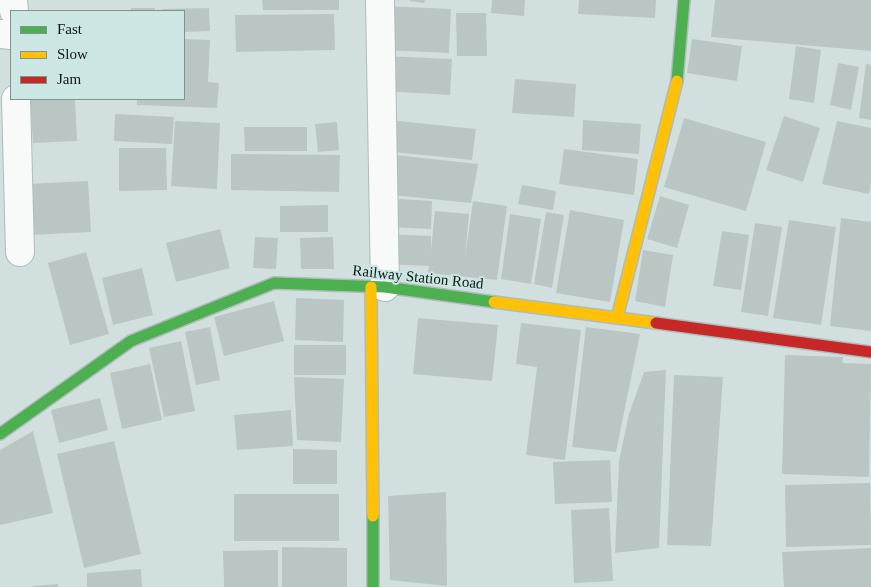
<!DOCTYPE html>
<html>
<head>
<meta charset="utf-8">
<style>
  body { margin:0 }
  #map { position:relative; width:871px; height:587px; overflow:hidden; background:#d1e0de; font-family:Georgia,serif }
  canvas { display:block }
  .legend { position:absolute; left:10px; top:10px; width:175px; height:90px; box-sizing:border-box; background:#cbe6e3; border:1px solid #7f9491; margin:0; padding:6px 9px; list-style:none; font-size:15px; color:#0e1817 }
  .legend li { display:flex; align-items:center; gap:10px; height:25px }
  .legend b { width:25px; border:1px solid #7f9491 }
</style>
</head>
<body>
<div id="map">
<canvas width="871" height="587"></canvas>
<ul class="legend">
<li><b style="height:6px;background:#4caf50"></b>Fast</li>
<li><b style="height:6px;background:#ffc107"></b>Slow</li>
<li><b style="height:6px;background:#c62828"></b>Jam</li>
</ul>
</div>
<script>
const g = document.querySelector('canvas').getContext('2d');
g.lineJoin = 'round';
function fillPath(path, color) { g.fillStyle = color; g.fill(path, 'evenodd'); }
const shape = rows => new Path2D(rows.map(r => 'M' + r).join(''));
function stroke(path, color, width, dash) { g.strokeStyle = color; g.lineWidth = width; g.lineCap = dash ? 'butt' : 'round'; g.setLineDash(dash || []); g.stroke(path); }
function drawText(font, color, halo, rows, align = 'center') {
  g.font = font + ' Georgia,serif'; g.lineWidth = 4; g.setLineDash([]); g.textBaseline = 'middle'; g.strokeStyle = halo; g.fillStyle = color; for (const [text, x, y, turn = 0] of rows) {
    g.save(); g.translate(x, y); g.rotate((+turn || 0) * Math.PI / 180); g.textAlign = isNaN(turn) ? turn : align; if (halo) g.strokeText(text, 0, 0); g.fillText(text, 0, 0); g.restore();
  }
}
fillPath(shape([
  [262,0,339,0,339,10,263,10],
  [410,0,425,0,424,3,410,1],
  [492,0,525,0,524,16,491,13],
  [579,0,656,0,655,18,578,14],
  [715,0,871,0,871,51,711,37],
  [384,6,451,9,449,53,382,50],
  [131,8,155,8,155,11,131,11],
  [209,8,210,31,184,32,184,11,162,11,162,9],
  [456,13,486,13,487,56,457,56],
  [334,14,335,50,236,52,235,15],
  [184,39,210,40,208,82,219,83,217,108,137,105,137,99,184,99],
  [692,39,742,46,737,81,687,73],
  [796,46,821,50,814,103,789,99],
  [385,56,452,59,450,95,384,91],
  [838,63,859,67,851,110,830,105],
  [866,64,871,65,871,120,859,118],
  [515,79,576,84,574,117,512,113],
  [30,99,75,99,77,141,33,143],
  [115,114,174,117,172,144,114,141],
  [784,116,820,128,803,182,766,170],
  [684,118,766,142,746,211,664,187],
  [388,120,476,129,472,160,385,151],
  [583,120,641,124,639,154,582,150],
  [175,121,220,123,217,189,171,186],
  [837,121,871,128,871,183,869,194,822,184],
  [337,122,339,150,318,152,315,124],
  [244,127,307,127,307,151,245,151],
  [119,148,166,148,167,190,119,191],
  [564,149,638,159,634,195,559,184],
  [231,154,340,155,339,192,231,190],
  [395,155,478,164,471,203,392,195],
  [88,181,91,232,30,235,27,184],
  [522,185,556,191,553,210,518,204],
  [660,196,689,205,677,248,647,239],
  [384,198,432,201,431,229,386,227],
  [473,201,507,206,497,280,428,273,429,266,386,264,385,234,431,236,431,250,435,211,469,214,465,258],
  [328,205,328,232,280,232,280,206],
  [570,210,624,220,610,302,556,293],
  [546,212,564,215,552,288,534,284],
  [510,214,541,219,531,284,501,279],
  [841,218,871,222,871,331,830,326],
  [789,220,836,227,821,325,773,318],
  [755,223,782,227,768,316,741,312],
  [220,229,230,268,176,282,166,243],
  [722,231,749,235,741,290,713,286],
  [255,237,278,238,276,269,253,268],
  [333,237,334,269,301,269,300,238],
  [643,250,673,255,665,307,635,301],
  [86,252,109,334,70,345,48,263],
  [142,268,153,315,113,325,102,278],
  [296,298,344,300,343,342,295,340],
  [274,301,284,341,224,356,214,317],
  [418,318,498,325,492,381,413,374],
  [521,323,581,330,565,460,526,455,537,367,516,364],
  [210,327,220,380,196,385,185,332],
  [586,327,640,334,616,452,572,447],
  [181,341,195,411,164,417,149,348],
  [294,345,346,345,346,375,294,375],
  [785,355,843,357,842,363,871,364,869,477,782,474],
  [150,364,162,420,122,429,110,373],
  [666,370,659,548,615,553,619,461,629,414,644,372],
  [674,375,723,377,711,546,667,545],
  [294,377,344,379,341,442,297,440],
  [100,398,108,430,59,443,51,410],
  [291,410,293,446,237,450,234,415],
  [33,431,53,513,0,525,0,450],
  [114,441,141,554,84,568,57,454],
  [293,449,337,450,337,484,293,484],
  [610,460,612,502,555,504,553,462],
  [870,483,871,545,786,547,785,485],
  [446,492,447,586,390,580,388,496],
  [234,494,339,494,339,541,234,541],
  [609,508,613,581,574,583,571,510],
  [282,547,347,548,347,587,282,587],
  [871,548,871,587,784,587,782,552],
  [278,550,278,587,224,587,223,551],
  [141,569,142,587,87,587,87,573],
  [58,584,58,587,33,587,33,586]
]), '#bac6c4');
const street = shape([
  [13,0,14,11],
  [380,0,385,287],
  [0,34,11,35],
  [16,99,20,252]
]);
const fast = shape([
  [677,81,684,0],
  [0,434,131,341,274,283,385,287,494,302],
  [373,516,373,587]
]);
const slow = shape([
  [371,287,373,516],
  [494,302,656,323],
  [617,318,677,81]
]);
const jam = shape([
  [656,323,871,352]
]);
stroke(street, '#afbcba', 30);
stroke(fast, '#afbcba', 14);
stroke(slow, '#afbcba', 14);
stroke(jam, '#afbcba', 14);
stroke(street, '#f8fafa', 28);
stroke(fast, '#4caf50', 11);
stroke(slow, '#ffc107', 11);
stroke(jam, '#c62828', 11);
drawText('15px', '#0e1817', '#cbe6e3', [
  ["Railway Station Road",418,278,6]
]);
</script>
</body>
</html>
